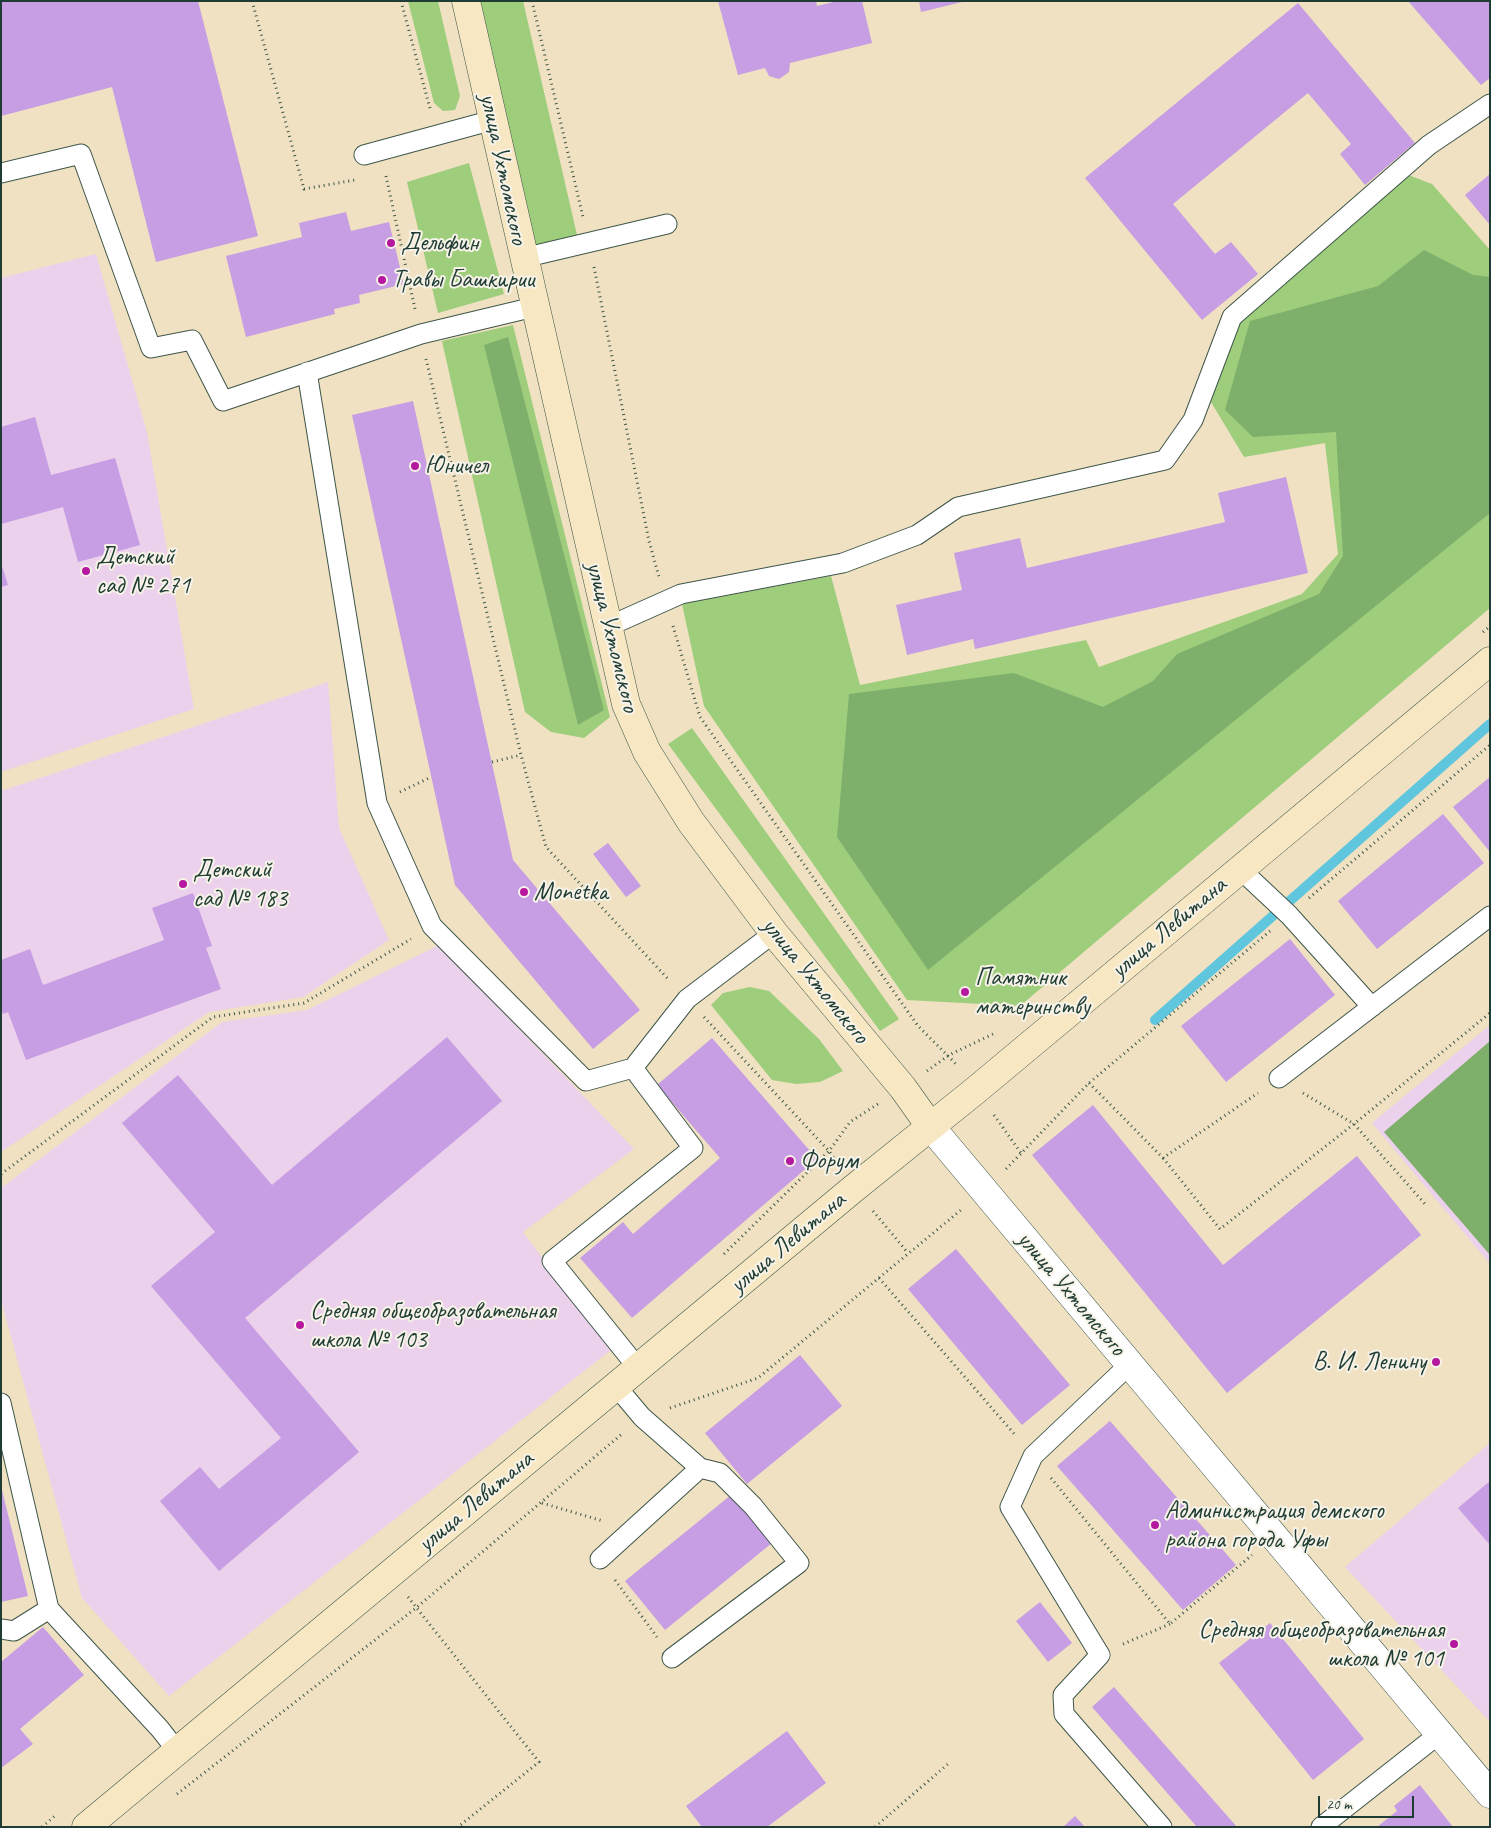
<!DOCTYPE html>
<html>
<head>
<meta charset="utf-8">
<style>
  body { margin:0 }
  #map { position:relative; width:1491px; height:1828px; overflow:hidden; background:#efe1c2; font-family:Caveat,sans-serif }
  canvas { display:block }
  .frame { position:absolute; inset:0; border:2px solid #1f3d34; pointer-events:none }
  .scale { position:absolute; left:1318px; top:1796px; width:96px; height:22px; box-sizing:border-box; border:2px solid #1f3d34; border-top:0; padding-left:6px; font-size:15px; line-height:18px; white-space:nowrap; color:#1f3d34; -webkit-text-stroke:4px #f7f3e8; paint-order:stroke }
</style>
</head>
<body>
<div id="map">
<canvas width="1491" height="1828"></canvas>
<div class="frame"></div>
<div class="scale">20 m</div>
</div>
<script>
const g = document.querySelector('canvas').getContext('2d');
g.lineJoin = 'round';
function fillPath(path, color) { g.fillStyle = color; g.fill(path, 'evenodd'); }
const shape = rows => new Path2D(rows.map(r => 'M' + r).join(''));
function stroke(path, color, width, dash) { g.strokeStyle = color; g.lineWidth = width; g.lineCap = dash ? 'butt' : 'round'; g.setLineDash(dash || []); g.stroke(path); }
function drawText(font, color, halo, rows, align = 'center') {
  g.font = font + ' Caveat,sans-serif'; g.lineWidth = 4; g.setLineDash([]); g.textBaseline = 'middle'; g.strokeStyle = halo; g.fillStyle = color; for (const [text, x, y, turn = 0] of rows) {
    g.save(); g.translate(x, y); g.rotate((+turn || 0) * Math.PI / 180); g.textAlign = isNaN(turn) ? turn : align; if (halo) g.strokeText(text, 0, 0); g.fillText(text, 0, 0); g.restore();
  }
}
fillPath(shape([
  [96,254,147,432,194,709,1,772,1,278],
  [328,682,339,828,389,940,303,997,209,1012,1,1152,1,791],
  [439,945,634,1149,523,1232,611,1350,169,1696,82,1598,1,1300,1,1188,222,1022,307,1010],
  [1490,1025,1490,1264,1372,1123],
  [1490,1443,1490,1722,1345,1567]
]), '#ebd1eb');
fillPath(shape([
  [408,1,438,1,460,96,455,110,443,111,434,103],
  [478,1,523,1,577,235,534,245],
  [469,163,504,294,438,313,407,182],
  [1395,170,1432,184,1490,250,1490,608,1020,1006,907,1000,704,706,682,604,831,576,860,685,1086,640,1099,667,1302,594,1338,554,1325,443,1244,457,1211,402,1241,300],
  [513,325,610,717,584,738,551,732,525,712,442,341],
  [692,728,899,1019,880,1031,668,744],
  [750,987,769,991,819,1039,843,1071,820,1082,796,1084,772,1080,711,1005,723,993]
]), '#9ecd7c');
fillPath(shape([
  [1424,250,1473,275,1490,277,1490,513,928,970,837,837,849,694,1014,673,1103,707,1153,681,1177,654,1319,594,1343,556,1336,432,1253,437,1225,410,1250,321,1378,286],
  [508,337,604,710,578,725,484,345],
  [1490,1041,1490,1255,1384,1132]
]), '#7eb06c');
stroke(shape([
  [1155,1020,1490,724]
]), '#60c6dd', 10);
fillPath(shape([
  [1,1,198,1,258,236,156,262,112,87,1,116],
  [718,1,816,1,817,6,837,1,862,1,872,43,790,63,789,72,779,79,769,76,765,68,738,75],
  [919,1,962,1,962,2,921,12],
  [1408,1,1490,1,1490,78,1481,85],
  [1298,3,1415,143,1365,185,1340,154,1351,144,1308,93,1173,204,1215,254,1231,242,1258,274,1202,320,1085,178],
  [1490,174,1490,225,1465,195],
  [346,212,351,231,389,222,404,284,359,295,360,303,334,309,335,314,246,337,226,256,302,237,299,223],
  [413,401,513,860,640,1010,593,1049,455,885,352,415],
  [35,417,51,475,115,458,140,545,78,562,63,507,1,524,1,427],
  [1286,477,1308,573,975,649,973,639,907,655,896,605,962,590,954,553,1020,538,1027,568,1225,522,1218,493],
  [1,563,8,585,1,587],
  [1490,777,1490,852,1453,807],
  [1443,814,1484,863,1377,949,1338,901],
  [608,843,641,886,626,897,593,854],
  [193,893,212,946,206,948,221,989,26,1060,8,1012,3,1014,1,1008,1,960,30,949,43,985,164,940,152,908],
  [1290,939,1335,995,1226,1082,1181,1026],
  [447,1037,502,1101,245,1318,359,1452,219,1571,160,1501,200,1467,219,1489,281,1438,151,1286,215,1232,122,1123,178,1075,272,1185],
  [712,1038,817,1159,632,1318,580,1258,623,1222,633,1234,720,1158,657,1085],
  [1093,1105,1223,1265,1357,1156,1421,1235,1227,1393,1032,1155],
  [956,1249,1070,1385,1022,1425,908,1289],
  [800,1355,842,1406,747,1484,705,1433],
  [1110,1421,1236,1565,1183,1610,1057,1466],
  [1490,1481,1490,1545,1458,1508],
  [1,1486,28,1596,1,1602],
  [731,1495,772,1543,665,1630,625,1581],
  [1040,1602,1072,1643,1048,1662,1016,1621],
  [1270,1623,1364,1739,1313,1780,1219,1663],
  [43,1627,84,1675,20,1729,33,1744,1,1768,1,1662],
  [1114,1687,1237,1827,1197,1827,1092,1707],
  [787,1731,826,1783,767,1827,702,1827,686,1806],
  [1420,1785,1453,1827,1377,1827,1397,1811,1394,1806],
  [1075,1816,1085,1827,1063,1827]
]), '#c79de3');
const lane = shape([
  [364,155,493,120],
  [1,173,81,154,151,348,192,340,223,401,421,334,534,307],
  [523,258,667,224],
  [307,372,377,803,432,926,586,1081,633,1068],
  [607,627,681,594,843,563,917,535,958,507,1165,460,1193,420,1232,317,1429,145,1490,104],
  [1240,869,1289,915,1372,1007],
  [1279,1078,1490,916],
  [1130,1364,1033,1456,1010,1507,1100,1655,1063,1695,1064,1714,1162,1827],
  [638,1368,552,1261,693,1148,633,1068,687,999,774,933],
  [1,1403,49,1609,14,1631,1,1629],
  [600,1559,700,1468,642,1417,616,1386],
  [49,1609,160,1729,178,1752],
  [672,1658,799,1563,753,1506,720,1473,700,1468],
  [1321,1827,1439,1734]
]);
const street = shape([
  [930,1126,1490,1794]
]);
const secondary = shape([
  [466,1,626,704,647,752,691,822,774,933,903,1088,930,1126],
  [86,1827,853,1189,976,1090,1490,661]
]);
stroke(lane, '#3e5649', 21);
stroke(street, '#3e5649', 29);
stroke(secondary, '#3e5649', 29);
stroke(shape([
  [252,1,304,189,355,180],
  [401,1,431,112],
  [532,1,583,217],
  [386,176,415,309],
  [594,267,649,541,659,577],
  [426,359,521,755,546,847,669,980],
  [673,626,700,717,918,1026,957,1065],
  [1483,632,1490,626],
  [492,762,521,755],
  [400,792,431,777],
  [1309,898,1490,745],
  [704,1017,829,1151,838,1164],
  [927,1071,949,1055,993,1034],
  [1089,1083,1163,1158,1258,1093],
  [1303,1093,1354,1124,1425,1204],
  [994,1115,1021,1153],
  [1163,1158,1220,1229,1354,1124,1490,1013],
  [1006,1169,1089,1083,1270,931],
  [1,1174,213,1017,304,1003,411,939],
  [873,1211,908,1253],
  [724,1254,829,1151,850,1122,878,1104],
  [879,1278,1016,1436],
  [670,1408,758,1378,961,1210],
  [1051,1478,1170,1624,1252,1555],
  [542,1503,603,1521],
  [615,1580,657,1637],
  [408,1597,539,1762,458,1827],
  [1123,1644,1170,1624],
  [177,1794,416,1608,623,1433],
  [42,1827,57,1814],
  [875,1827,948,1764]
]), '#3e5649', 3, [1, 4]);
stroke(lane, '#fff', 19);
stroke(street, '#fff', 28);
stroke(secondary, '#f8e7c3', 28);
for (const [x, y, r, color] of [
  [391,243,5,"#b5179e"],
  [382,280,5,"#b5179e"],
  [415,466,5,"#b5179e"],
  [86,571,5,"#b5179e"],
  [183,884,5,"#b5179e"],
  [524,892,5,"#b5179e"],
  [965,992,5,"#b5179e"],
  [790,1161,5,"#b5179e"],
  [300,1325,5,"#b5179e"],
  [1436,1362,5,"#b5179e"],
  [1155,1525,5,"#b5179e"],
  [1454,1644,5,"#b5179e"]
]) { const dot = new Path2D(); dot.arc(x, y, r, 0, 2 * Math.PI); g.fillStyle = color; g.fill(dot); stroke(dot, '#f7f3e8', 2); }
drawText('25px', '#1f3d34', '#f7f3e8', [
  ["улица Ухтомского",503,169,78],
  ["улица Ухтомского",612,637,76],
  ["улица Левитана",1169,928,-40],
  ["улица Ухтомского",815,981,51],
  ["улица Левитана",788,1243,-40],
  ["улица Ухтомского",1071,1294,50],
  ["улица Левитана",476,1502,-40]
]);
drawText('25px', '#1f3d34', '#f7f3e8', [
  ["Дельфин",401,243],
  ["Травы Башкирии",392,280],
  ["Юничел",425,466],
  ["Детский",96,557],
  ["сад № 271",96,586],
  ["Детский",193,870],
  ["сад № 183",193,899],
  ["Monetka",534,892],
  ["Памятник",975,978],
  ["материнству",975,1007],
  ["Форум",800,1161],
  ["Средняя общеобразовательная",310,1311],
  ["школа № 103",310,1340],
  ["В. И. Ленину",1426,1362,"right"],
  ["Администрация демского",1165,1511],
  ["района города Уфы",1165,1540],
  ["Средняя общеобразовательная",1444,1630,"right"],
  ["школа № 101",1444,1659,"right"]
], 'left');
</script>
</body>
</html>
